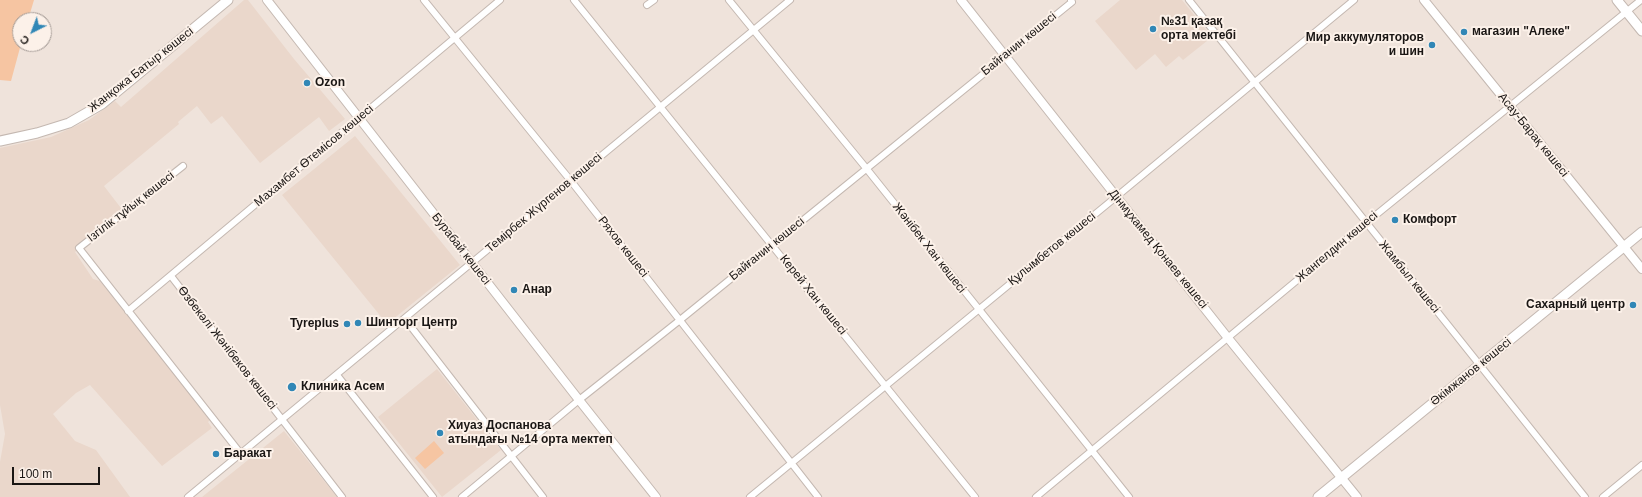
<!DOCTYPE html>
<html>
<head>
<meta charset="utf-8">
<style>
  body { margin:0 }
  #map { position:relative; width:1642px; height:497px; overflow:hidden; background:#efe3db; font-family:Helvetica,sans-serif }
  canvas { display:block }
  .north { position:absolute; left:12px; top:12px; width:40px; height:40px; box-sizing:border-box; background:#fcf1e9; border:1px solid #a29994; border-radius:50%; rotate:222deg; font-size:11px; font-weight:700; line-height:16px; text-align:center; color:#1a1614 }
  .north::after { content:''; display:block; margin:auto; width:14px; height:18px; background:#3187b6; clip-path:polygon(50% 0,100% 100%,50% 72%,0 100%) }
  .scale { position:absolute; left:12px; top:467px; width:88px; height:18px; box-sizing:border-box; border:2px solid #1a1614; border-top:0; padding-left:5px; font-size:12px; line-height:14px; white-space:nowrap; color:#1a1614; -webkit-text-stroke:3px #fcf1e9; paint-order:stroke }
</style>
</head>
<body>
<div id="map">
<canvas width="1642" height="497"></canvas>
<div class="north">С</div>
<div class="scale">100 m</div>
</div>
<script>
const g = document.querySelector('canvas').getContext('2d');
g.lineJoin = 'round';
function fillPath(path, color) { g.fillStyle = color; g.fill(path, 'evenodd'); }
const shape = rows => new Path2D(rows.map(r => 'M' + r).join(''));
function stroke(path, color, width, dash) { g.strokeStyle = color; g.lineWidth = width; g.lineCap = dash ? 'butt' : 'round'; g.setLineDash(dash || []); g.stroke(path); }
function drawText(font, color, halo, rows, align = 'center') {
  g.font = font + ' Helvetica,sans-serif'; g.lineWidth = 4; g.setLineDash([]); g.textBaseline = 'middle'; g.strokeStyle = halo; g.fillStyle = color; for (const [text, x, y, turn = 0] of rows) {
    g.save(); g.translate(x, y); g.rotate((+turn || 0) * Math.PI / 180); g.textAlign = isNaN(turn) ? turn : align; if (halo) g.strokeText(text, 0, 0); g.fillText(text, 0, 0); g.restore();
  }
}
fillPath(shape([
  [244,0,248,0,294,59,345,119,329,131,319,117,260,163,222,116,211,124,197,106,178,122,179,124,104,186,124,212,75,252,93,279,100,281,187,390,210,420,208,422,212,428,162,466,90,385,76,393,53,414,75,441,96,450,130,497,0,497,0,462,5,434,0,405,0,148,51,137,89,120,115,101,121,107],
  [1120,0,1182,0,1212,37,1183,60,1179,56,1166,67,1155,54,1136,70,1095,21],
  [355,136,460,265,387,324,282,195],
  [437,369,501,450,442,497,378,417],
  [284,431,337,497,202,497]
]), '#ead7cb');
fillPath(shape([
  [0,0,34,0,28,20,20,20,20,44,21,44,11,81,0,80],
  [434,441,444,453,425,469,415,458]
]), '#f6c5a2');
const minor = shape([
  [424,0,571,181,818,497],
  [574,0,975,497],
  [729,0,866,168,1129,497],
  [1189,0,1585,497],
  [647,5,654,0],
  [183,166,79,248,241,454],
  [171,276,342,497],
  [128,311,500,0],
  [405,319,543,497],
  [337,375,433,497],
  [188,497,790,0],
  [462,497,579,400,680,320,1072,2,1071,0],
  [750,497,1116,197,1354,0],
  [1036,497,1366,223,1641,0],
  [1603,497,1642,465]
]);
const tertiary = shape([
  [267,0,579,400,656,497],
  [961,0,1228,338,1357,497],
  [1424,0,1642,269]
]);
const secondary = shape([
  [1617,0,1642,31],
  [0,141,37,133,69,123,102,104,228,0],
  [1318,497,1642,232]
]);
stroke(minor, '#c4b8b1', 8);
stroke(tertiary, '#c4b8b1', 10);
stroke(secondary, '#c4b8b1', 11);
stroke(minor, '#fff', 6);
stroke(tertiary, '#fff', 8);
stroke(secondary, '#fff', 9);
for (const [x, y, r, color] of [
  [1153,29,4,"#3187b6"],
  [1464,32,4,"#3187b6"],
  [1432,45,4,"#3187b6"],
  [307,83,4,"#3187b6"],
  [1395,220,4,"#3187b6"],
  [514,290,4,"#3187b6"],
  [1633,305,4,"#3187b6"],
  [358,323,4,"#3187b6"],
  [347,324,4,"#3187b6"],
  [292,387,5,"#3187b6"],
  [440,433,4,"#3187b6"],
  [216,454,4,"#3187b6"]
]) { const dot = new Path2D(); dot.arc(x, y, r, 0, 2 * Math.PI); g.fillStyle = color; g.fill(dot); stroke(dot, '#fcf1e9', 1.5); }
drawText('bold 12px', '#1a1614', '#fcf1e9', [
  ["№31 қазақ",1161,22],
  ["орта мектебі",1161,36],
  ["магазин \"Алеке\"",1472,32],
  ["Мир аккумуляторов",1424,38,"right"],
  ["и шин",1424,52,"right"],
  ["Ozon",315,83],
  ["Комфорт",1403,220],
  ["Анар",522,290],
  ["Сахарный центр",1625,305,"right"],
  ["Шинторг Центр",366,323],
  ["Tyreplus",339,324,"right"],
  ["Клиника Асем",301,387],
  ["Хиуаз Доспанова",448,426],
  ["атындағы №14 орта мектеп",448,440],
  ["Баракат",224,454]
], 'left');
drawText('12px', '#1a1614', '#fcf1e9', [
  ["Байғанин көшесі",1019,44,-39],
  ["Жанқожа Батыр көшесі",141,70,-38],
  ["Асау-Барақ көшесі",1533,135,51],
  ["Махамбет Өтемісов көшесі",314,156,-40],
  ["Темірбек Жүргенов көшесі",544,203,-40],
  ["Ізгілік тұйық көшесі",131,207,-38],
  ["Ряхов көшесі",623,247,52],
  ["Жангелдин көшесі",1337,247,-40],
  ["Жәнібек Хан көшесі",929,248,52],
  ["Бурабай көшесі",461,249,52],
  ["Байғанин көшесі",767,249,-39],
  ["Құлымбетов көшесі",1052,249,-39],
  ["Дінмұхамед Қонаев көшесі",1158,249,51],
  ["Жамбыл көшесі",1409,277,51],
  ["Керей Хан көшесі",813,295,51],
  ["Өзбекәлі Жәнібеков көшесі",227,348,52],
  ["Әкімжанов көшесі",1471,372,-39]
]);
</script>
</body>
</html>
